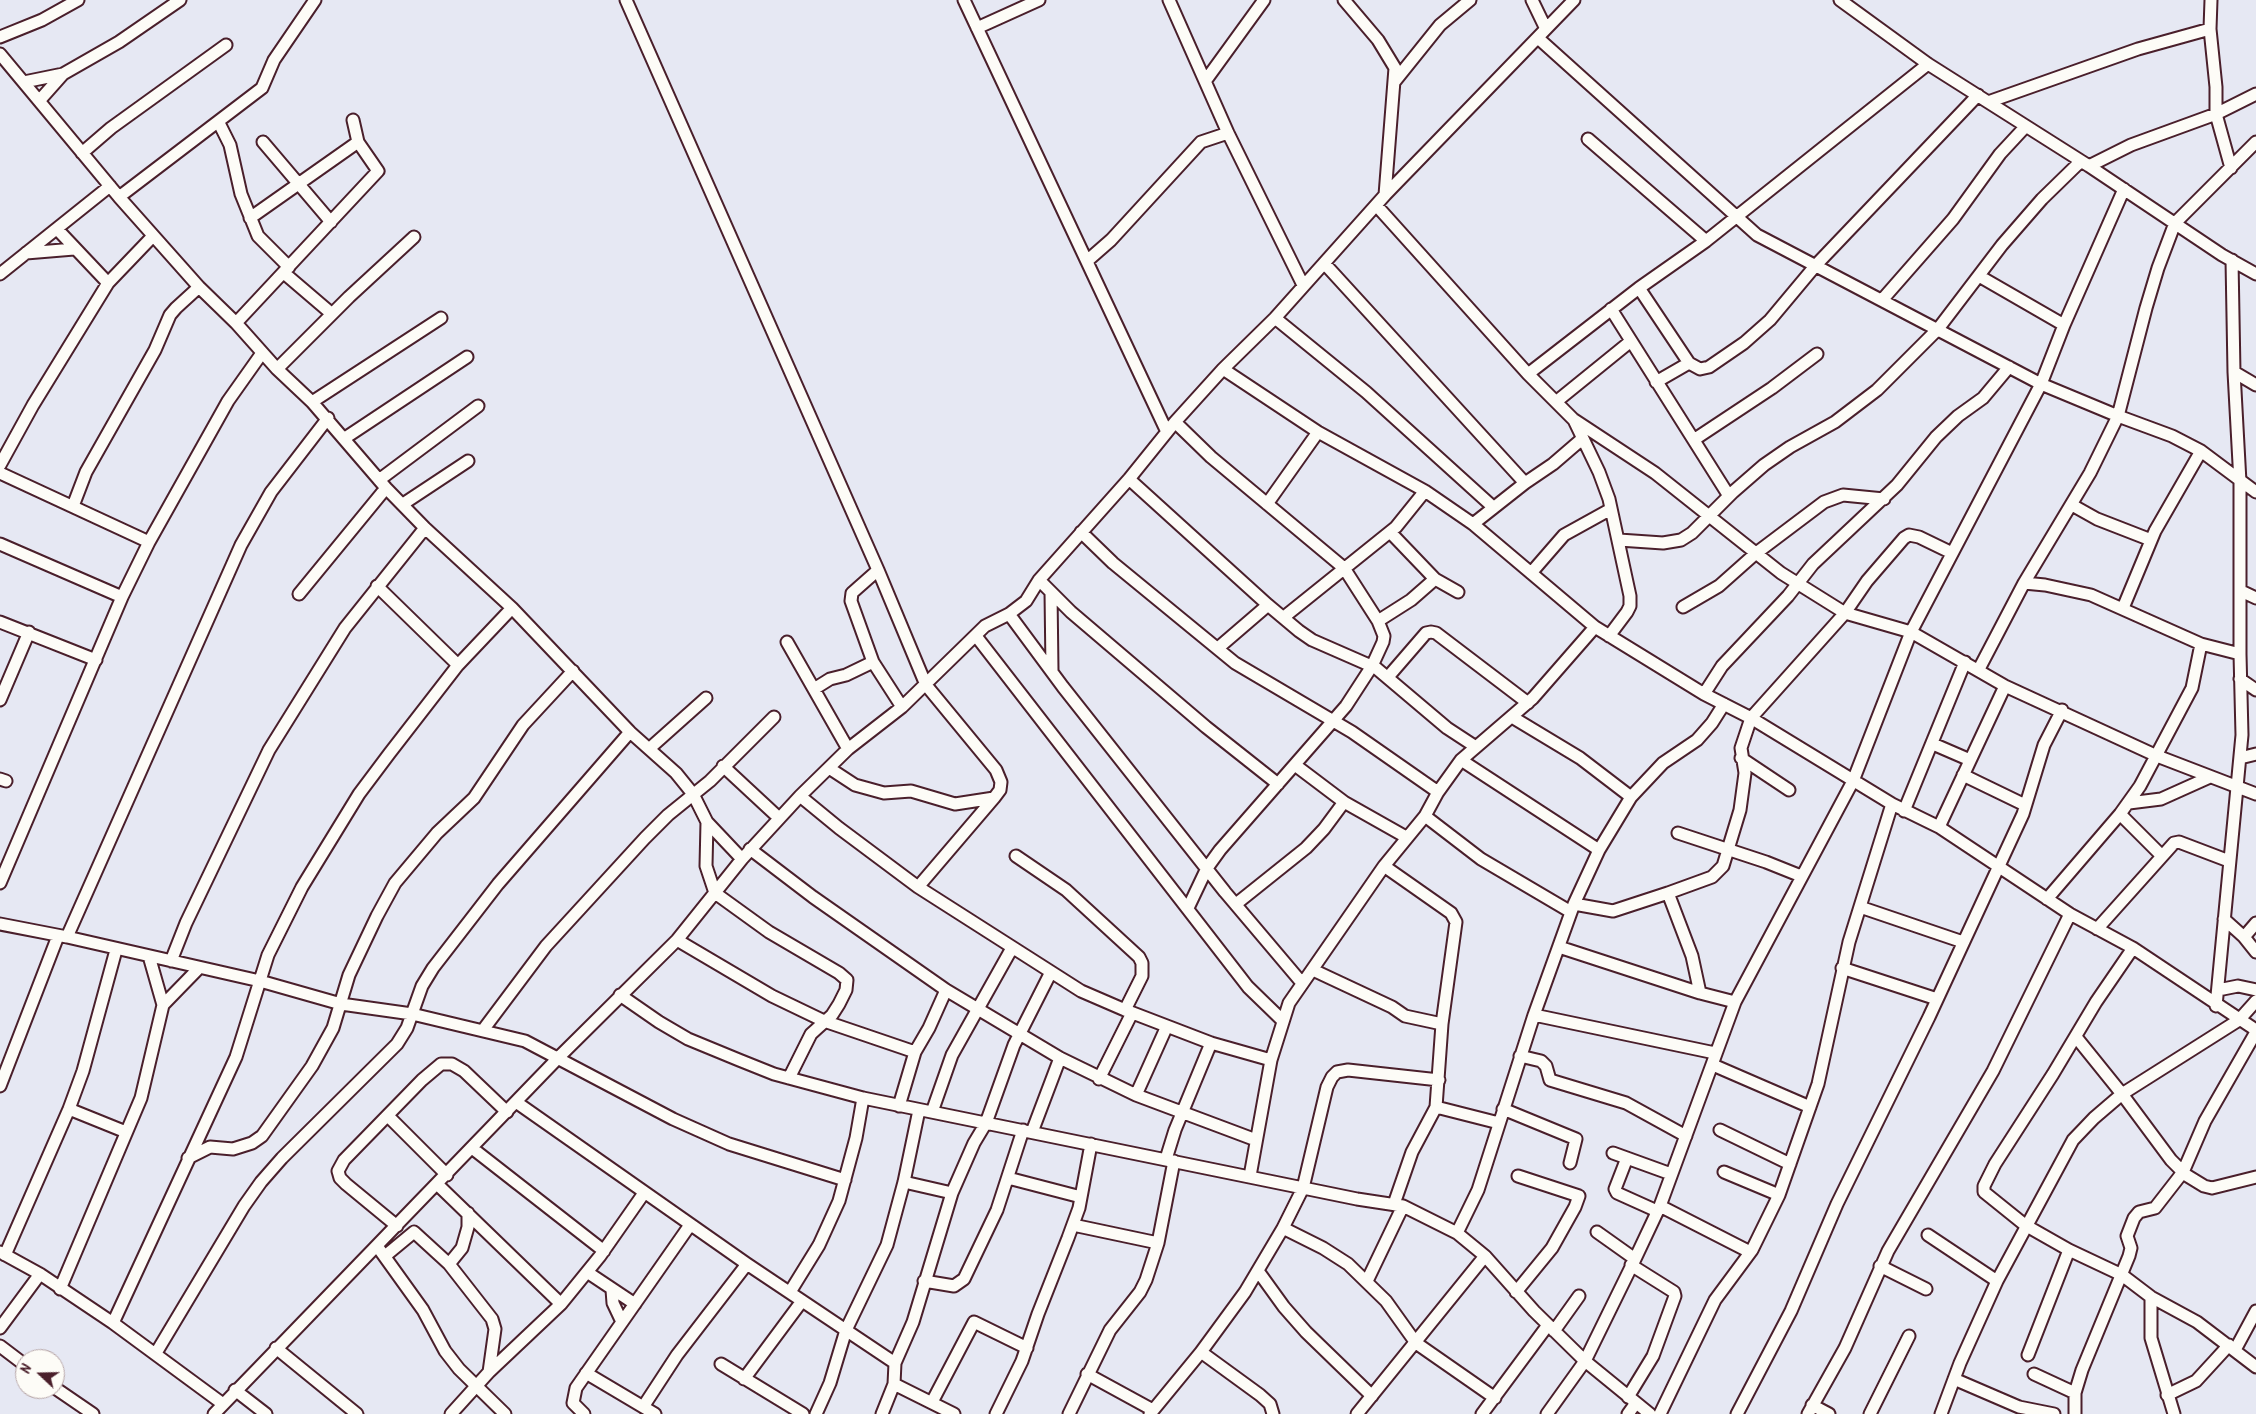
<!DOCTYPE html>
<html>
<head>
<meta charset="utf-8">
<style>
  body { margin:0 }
  #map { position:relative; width:2256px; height:1414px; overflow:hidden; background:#e6e8f3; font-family:Kalam,sans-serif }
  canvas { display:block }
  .north { position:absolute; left:15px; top:1349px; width:50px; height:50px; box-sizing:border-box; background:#fdfcf7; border:1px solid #b5a4a5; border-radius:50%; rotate:291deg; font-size:14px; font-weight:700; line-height:20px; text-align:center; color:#4a1f2b }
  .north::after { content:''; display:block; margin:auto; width:18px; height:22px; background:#4a1f2b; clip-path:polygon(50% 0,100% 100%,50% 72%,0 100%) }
</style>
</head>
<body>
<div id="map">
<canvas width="2256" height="1414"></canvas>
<div class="north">N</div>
</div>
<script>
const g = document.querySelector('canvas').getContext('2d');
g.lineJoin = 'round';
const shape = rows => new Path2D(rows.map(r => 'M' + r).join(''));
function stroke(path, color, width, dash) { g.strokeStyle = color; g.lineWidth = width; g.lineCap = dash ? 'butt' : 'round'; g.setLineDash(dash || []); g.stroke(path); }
const minor = shape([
  [626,0,878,570,926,685,996,770,1001,782,1000,790,994,798,918,887],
  [964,0,1167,432],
  [1169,0,1228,133,1303,285],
  [1344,0,1378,40,1395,68,1385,195],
  [1532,0,1546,29],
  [1840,0,1928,64,2089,166,2222,255,2256,274],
  [2211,0,2210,29,2216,87,2216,114,2231,168],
  [977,28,1039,0],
  [0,37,42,20,78,0],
  [1538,38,1757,235,2041,384,2118,416,2172,436,2201,451,2256,492],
  [0,54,119,197,199,287,236,323,277,369,312,402,386,488,425,528,512,608,630,732,676,773,693,794,707,822,742,859],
  [1206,80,1264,0],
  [1395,81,1440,25,1470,0],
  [24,82,63,74],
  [39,101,63,74,119,42,180,0],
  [1988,102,2138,49,2210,29],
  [219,123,230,145,241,194,258,236,289,267],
  [1588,139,1706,241],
  [263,142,331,222],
  [82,153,111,128,226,45],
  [2089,166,2131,145,2216,114,2256,94],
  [119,197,262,88,274,60,315,0],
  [1376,205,1528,374,1573,419,1655,473,1781,573,1845,613,1911,632,2005,686,2157,756,2256,794],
  [250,218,358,142,353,120],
  [57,229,108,283],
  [26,253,74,249],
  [1087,261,1111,240,1201,142,1228,133],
  [1324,263,1525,483],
  [284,273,332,314],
  [0,274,110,186],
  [1979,276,2064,325],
  [1639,288,1689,363,1700,369,1709,367,1744,343,1770,320,1816,265,1978,95],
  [1882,300,1953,219,2000,154,2026,126],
  [1611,309,1729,496],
  [1275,318,1366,392,1493,507],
  [236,323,378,171,358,142],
  [277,369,349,297,414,237],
  [1223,369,1318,432,1425,491,1473,524,1595,627,1704,694,1751,718,1892,804,1939,827,2070,914,2133,948,2256,1030],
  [2234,372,2256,385],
  [1528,374,1639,288,1706,241,1928,64],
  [1656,382,1689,363],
  [1557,401,1631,341],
  [312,402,441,318],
  [1574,420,1599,472,1609,499,1630,596,1630,606,1627,612,1609,636],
  [1175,422,1211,457,1344,568,1378,621,1384,636,1383,642,1372,666,1346,706,1220,850,1207,868,1188,908],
  [345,438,467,357],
  [1695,439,1772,388,1817,354],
  [0,465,33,405,108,283,153,236],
  [0,473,149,542],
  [1129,479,1268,605,1299,631,1312,640,1376,668,1447,728,1476,747],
  [379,480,478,406],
  [403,504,468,461],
  [1267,504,1318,432],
  [2072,505,2097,519,2151,540],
  [73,506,86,472,155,350,170,315,176,308,199,287],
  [1473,524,1525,483,1553,464,1582,439],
  [1081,532,1113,563,1235,663,1352,732,1438,792],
  [1390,532,1435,579,1458,592],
  [1619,540,1663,543,1681,540,1692,533,1733,492,1764,465,1790,447,1835,422,1877,390,1938,329,2002,245,2042,199,2081,161],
  [0,544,122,597],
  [878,570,852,593,851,601,873,662,902,707],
  [1531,573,1564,535,1611,509],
  [1039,580,1071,612,1206,727,1278,784],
  [2024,583,2045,585,2091,595,2201,644,2240,654],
  [377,586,458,665],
  [2241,591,2256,598],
  [1051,592,1052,670],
  [299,594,386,488],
  [1683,607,1719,586,1755,554,1824,502,1843,495,1884,499],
  [2123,608,2155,531,2201,451],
  [1009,614,1063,687,1225,892,1302,983],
  [1284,617,1396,527,1425,491],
  [1378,621,1411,600,1435,579],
  [0,622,96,660],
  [976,636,1248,987,1282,1020],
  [787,642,848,749],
  [1218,648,1268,605],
  [1979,669,2024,583,2090,473,2118,416,2146,308,2158,268,2175,223,2256,142],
  [1388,677,1426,633,1431,632,1436,633,1528,703],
  [2240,679,2256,690],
  [814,689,830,679,846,675,873,662],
  [1704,694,1722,666,1788,596,1813,564,1897,485,1936,437,1958,416,1983,398,2009,367],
  [0,700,29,632],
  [1512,717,1580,758,1631,797],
  [1933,744,1970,760],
  [650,748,706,698],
  [1741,758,1789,790],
  [2240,758,2256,754],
  [1461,760,1599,850],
  [723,766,779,818],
  [829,768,855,785,884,793,911,791,955,804,994,798],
  [1963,775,2025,805],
  [0,779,6,781],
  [800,796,839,828,918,887,1081,991,1125,1010,1211,1043,1271,1060],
  [1344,802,1406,837],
  [2129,803,2161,799,2210,777],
  [1904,811,1965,662],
  [2120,814,2161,855],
  [1425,816,1481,859,1571,912],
  [707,822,706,866,715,893,769,932,839,973,847,980,846,990,839,1004,832,1015,811,1034,789,1078],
  [1939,827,2005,686],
  [1678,833,1766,862,1801,876],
  [750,849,813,897,946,990,1060,1058,1136,1095,1256,1140],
  [1016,856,1066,890,1139,957,1142,963,1142,976,1125,1010],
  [1384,866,1451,913,1456,922,1442,1024,1436,1107,1412,1152,1394,1204],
  [0,883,122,597,149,542,228,401,262,353],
  [2047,899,2120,814,2140,786,2192,688,2201,644],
  [1236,904,1306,848,1324,829,1344,802,1295,765],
  [1574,904,1613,911,1668,893],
  [1860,907,1963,942],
  [2224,919,2244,937,2256,952],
  [0,924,67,937,260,981,341,1004,412,1014,525,1041,673,1119,729,1144,845,1180],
  [2097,929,2174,843,2179,842,2229,861],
  [67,937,241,545,271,492,328,418],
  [2244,937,2256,923],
  [677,940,772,996,824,1021,915,1052],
  [1559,947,1700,993,1735,1002],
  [2133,948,2096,1002,2053,1074,1995,1164,1984,1186,1984,1192,2025,1225,2069,1250,2122,1275,2151,1297,2197,1322,2256,1367],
  [149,956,163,1005],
  [171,961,186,923,269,750,345,628,425,528],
  [1842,968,1937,999],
  [1313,970,1392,1007,1405,1016,1442,1024],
  [2218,990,2238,986,2256,990],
  [1700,993,1692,956,1668,893,1712,877,1723,866,1740,810,1745,773,1741,748,1751,718,1845,613,1867,581,1904,538,1909,535,1919,537,1952,553],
  [620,995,659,1022,688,1039,739,1060,774,1074,863,1098,1357,1199,1403,1206,1457,1233,1485,1256,1534,1311,1585,1361,1650,1414],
  [2216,1006,2242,735,2240,654,2240,482,2234,372,2232,260],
  [1534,1015,1715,1053],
  [483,1030,546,946,645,838,668,815,710,781,774,717],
  [2076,1037,2122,1094,2171,1160,2186,1175,2204,1186,2212,1188,2256,1177],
  [1520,1056,1541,1061,1546,1066,1550,1080,1626,1103,1686,1136],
  [1713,1065,1810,1107],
  [1099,1079,1132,1013],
  [0,1086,58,936],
  [1136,1095,1167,1026],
  [516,1102,747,1264,895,1363],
  [899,1106,915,1052,929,1028,946,990],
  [1436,1107,1499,1123],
  [69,1109,126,1132],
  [1503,1109,1576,1139,1570,1163],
  [932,1112,952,1055,1012,948],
  [388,1116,447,1175],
  [1720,1130,1790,1164],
  [1032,1132,1060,1058],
  [472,1148,604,1251],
  [1613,1153,1671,1174],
  [188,1158,210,1147,233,1149,252,1143,262,1136,312,1066,333,1028,349,975,377,916,395,883,437,833,474,798,523,725,573,671],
  [1627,1158,1615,1189,1617,1193,1657,1211],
  [1166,1159,1175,1130,1211,1043],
  [1724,1172,1779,1195],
  [1250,1176,1271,1060,1289,1003,1384,866,1425,816,1438,792,1461,760,1533,698,1595,627],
  [1008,1178,1081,1197],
  [904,1182,952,1193],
  [437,1184,561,1304],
  [1660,1206,1750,1252],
  [1073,1225,1158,1243],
  [397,1226,346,1184,340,1178,338,1171,344,1160,422,1080,441,1064,452,1064,464,1071,507,1112],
  [1283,1228,1323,1248,1348,1264,1386,1301,1416,1343,1495,1398],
  [1597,1232,1635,1259],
  [1457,1233,1478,1190,1534,1015,1574,904,1599,850,1631,797,1663,763,1697,740,1712,723,1724,704],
  [1928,1235,1997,1281],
  [377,1246,423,1310,445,1351,459,1369,505,1414],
  [0,1252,40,1274,113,1323,223,1404],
  [5,1255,69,1109,83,1071,116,950],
  [385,1256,414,1232,449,1264,492,1319,495,1329,489,1372],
  [449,1264,462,1248,468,1227,468,1213],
  [1880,1266,1926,1289],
  [1258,1271,1284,1307,1306,1332,1372,1396],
  [587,1272,635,1304],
  [924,1281,954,1286,964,1279,997,1210,1023,1130],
  [1367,1281,1403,1206],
  [60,1289,141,1098,163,1005,199,968],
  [612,1290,613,1303,622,1322],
  [790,1292,819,1245,839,1201,856,1138,863,1098],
  [1516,1292,1552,1248,1575,1207,1579,1196,1518,1176],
  [2151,1297,2151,1338,2174,1414],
  [113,1323,236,1057,268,955,302,887,359,794,389,754,458,665,512,608],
  [0,1328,40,1274],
  [1554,1331,1579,1296],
  [0,1346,25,1365],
  [276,1348,357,1414],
  [2235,1350,2256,1311],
  [1201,1352,1260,1395,1270,1404,1273,1414],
  [156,1353,244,1206,261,1182,282,1158,397,1044,407,1028,422,986,433,968,498,884,630,732],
  [2028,1355,2069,1250],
  [721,1364,803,1414],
  [586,1373,655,1414],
  [1087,1374,1153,1410],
  [2034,1374,2075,1393],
  [744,1379,802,1301],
  [1954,1379,2019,1407,2054,1414],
  [894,1384,954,1414],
  [55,1388,93,1414],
  [235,1390,266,1414],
  [2167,1395,2196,1381,2229,1345],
  [1628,1397,1653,1356,1675,1296,1674,1292,1631,1265],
  [932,1402,974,1322,1027,1348],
  [1812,1405,1829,1414],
  [643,1407,677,1355,747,1264],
  [214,1414,559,1057,677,940,742,859,800,796,848,749,902,707,985,626,1009,614,1026,601,1039,580,1129,479,1175,422,1223,369,1275,318,1385,195,1574,0],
  [451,1414,489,1372,561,1304,600,1256,644,1193],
  [584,1414,573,1403,576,1388,690,1225],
  [816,1414,830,1383,846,1330,887,1245,904,1182,919,1110],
  [882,1414,894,1384,895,1363,913,1322,952,1193,974,1143,986,1123,1014,1045,1051,972],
  [996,1414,1022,1361,1038,1314,1068,1238,1079,1208,1091,1144],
  [1069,1414,1110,1330,1140,1292,1146,1280,1158,1243,1174,1161],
  [1150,1414,1201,1352,1245,1292,1283,1228,1303,1188,1327,1087,1332,1077,1337,1072,1348,1070,1439,1080],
  [1357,1414,1485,1256],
  [1482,1414,1548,1325],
  [1547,1414,1585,1361,1635,1259,1660,1206,1735,1002,1853,781,1911,632,2041,384,2064,325,2124,189],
  [1628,1414,1636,1403],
  [1660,1414,1715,1300,1752,1250,1779,1195,1818,1084,1849,942,1892,804],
  [1737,1414,1791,1311,1837,1204,1929,1017,2023,814,2044,745,2062,710],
  [1808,1414,1845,1348,1888,1251,1993,1071,2070,914],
  [1870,1414,1909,1336],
  [1941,1414,1960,1363,1997,1281,2073,1140,2094,1118,2122,1094,2239,1020,2256,1001],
  [2075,1414,2075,1393,2082,1370,2129,1256,2131,1248,2127,1236,2134,1218,2139,1212,2155,1208,2183,1172,2205,1121,2256,1032]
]);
stroke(minor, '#4a1f2b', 15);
stroke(minor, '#fdfcf7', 11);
</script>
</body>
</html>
